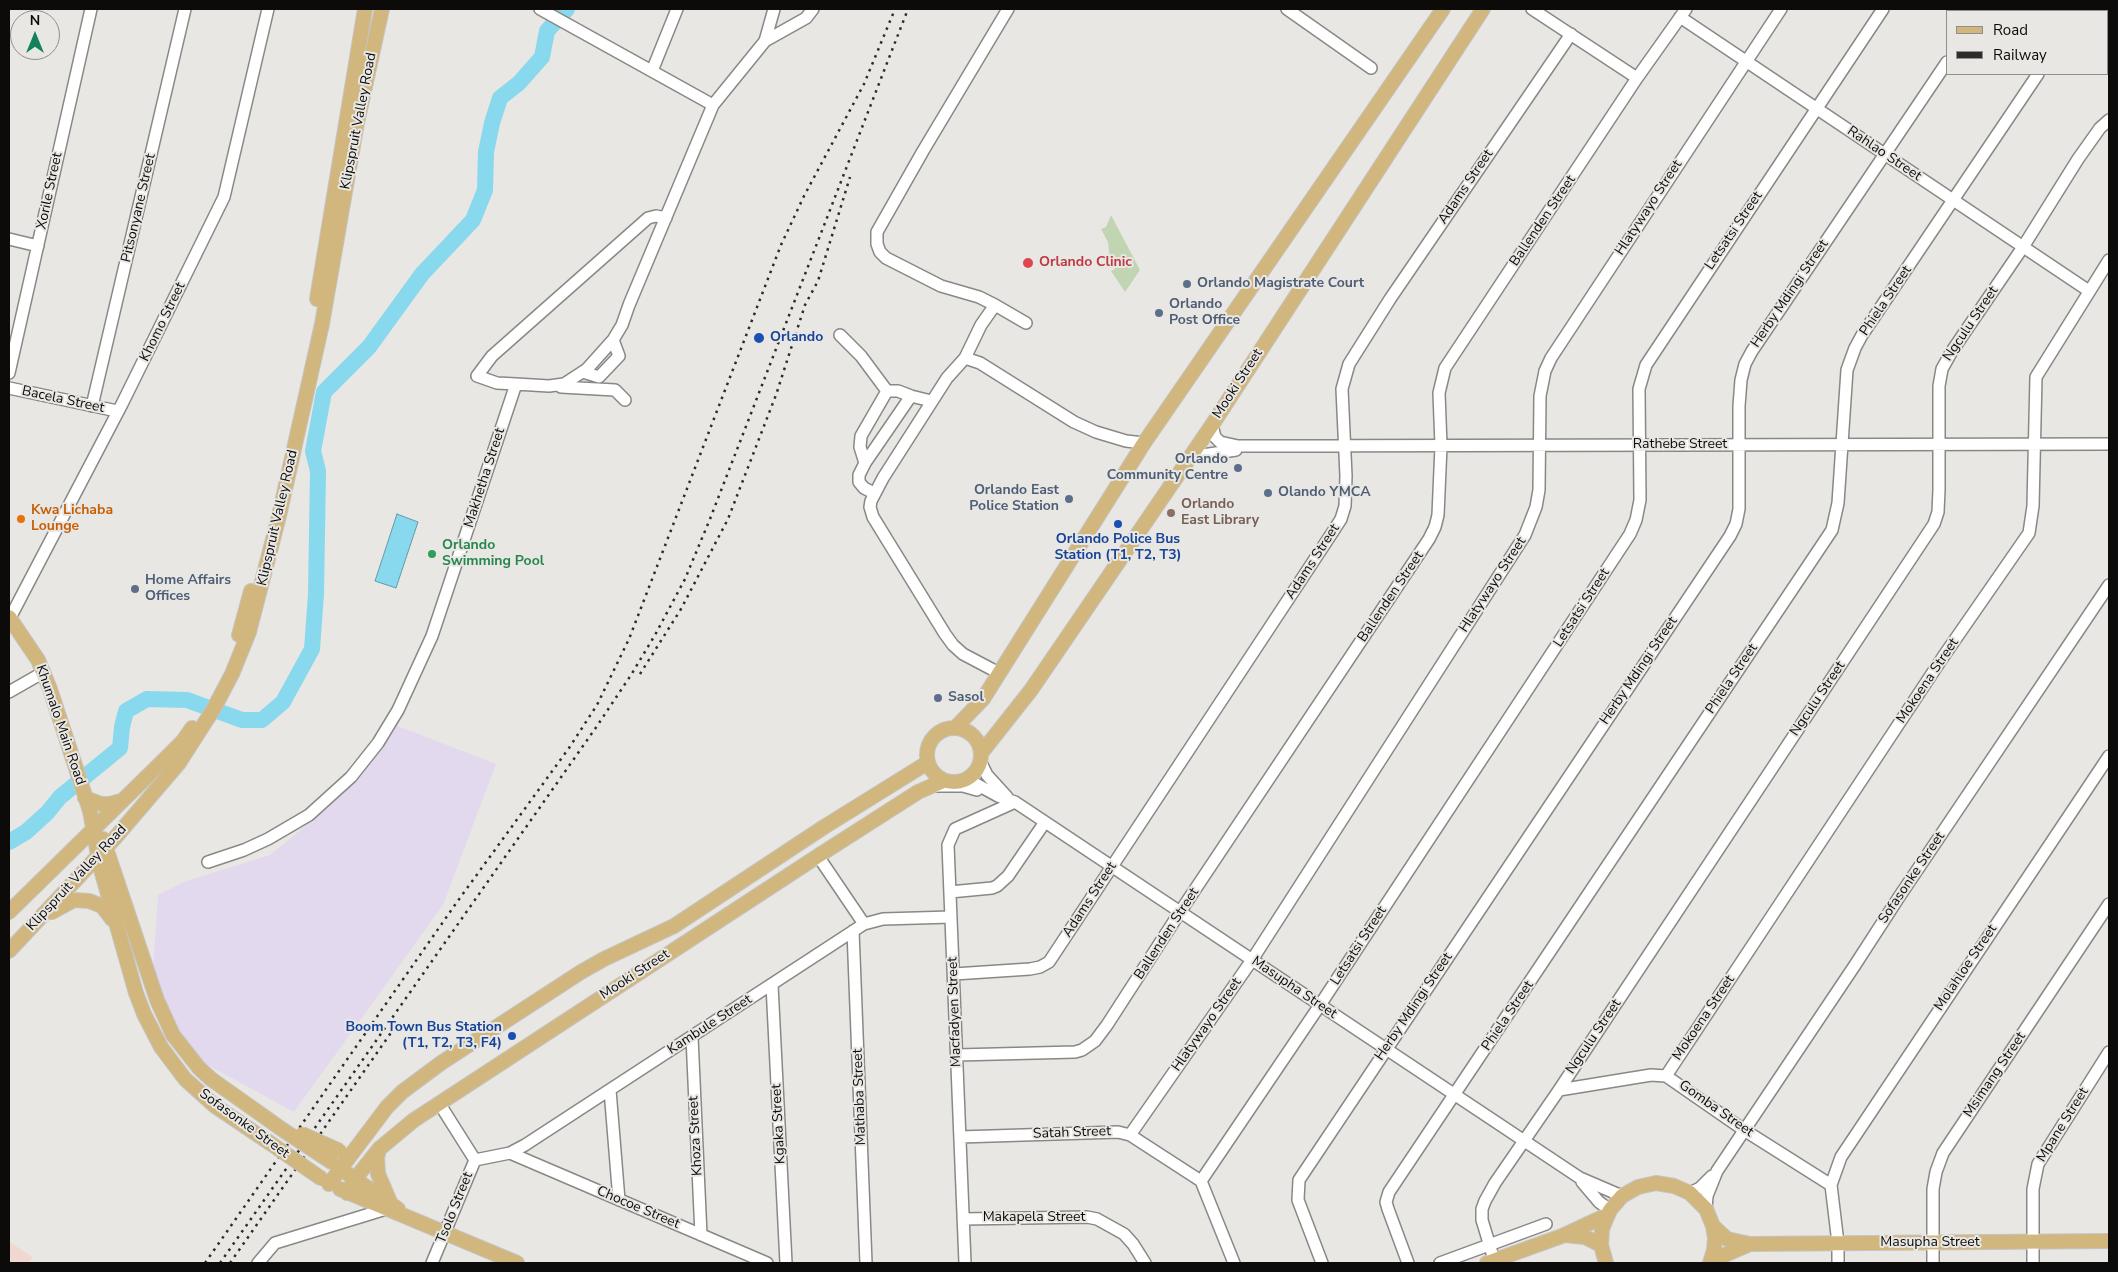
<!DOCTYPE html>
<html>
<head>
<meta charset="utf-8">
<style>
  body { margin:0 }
  #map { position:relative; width:2118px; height:1272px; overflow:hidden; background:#e8e7e4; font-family:"Nunito Sans",sans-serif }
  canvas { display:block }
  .frame { position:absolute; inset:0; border:10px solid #0c0b0a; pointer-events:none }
  .legend { position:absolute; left:1946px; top:10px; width:162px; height:65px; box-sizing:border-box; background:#e8e7e4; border:1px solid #908f8d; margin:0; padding:6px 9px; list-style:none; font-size:15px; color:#0c0b0a }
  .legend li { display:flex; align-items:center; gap:10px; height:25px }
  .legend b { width:25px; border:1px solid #908f8d }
  .north { position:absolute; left:10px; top:10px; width:50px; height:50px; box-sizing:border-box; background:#e8e7e4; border:1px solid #908f8d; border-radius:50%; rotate:0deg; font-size:14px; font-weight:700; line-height:20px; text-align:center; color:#0c0b0a }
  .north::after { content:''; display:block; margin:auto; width:18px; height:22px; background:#13815e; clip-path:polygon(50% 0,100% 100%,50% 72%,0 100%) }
</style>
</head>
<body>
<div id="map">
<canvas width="2118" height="1272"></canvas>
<div class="frame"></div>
<ul class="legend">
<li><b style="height:6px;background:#d1b77d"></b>Road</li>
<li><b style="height:6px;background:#2d2c2b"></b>Railway</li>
</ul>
<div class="north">N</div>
</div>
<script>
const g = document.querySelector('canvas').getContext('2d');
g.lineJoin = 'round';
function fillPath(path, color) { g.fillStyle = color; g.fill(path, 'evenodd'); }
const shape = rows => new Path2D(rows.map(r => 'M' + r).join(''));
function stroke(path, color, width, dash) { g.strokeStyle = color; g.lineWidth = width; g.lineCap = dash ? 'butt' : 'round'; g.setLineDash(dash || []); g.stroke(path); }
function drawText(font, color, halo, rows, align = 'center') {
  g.font = font + ' "Nunito Sans",sans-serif'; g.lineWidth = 4; g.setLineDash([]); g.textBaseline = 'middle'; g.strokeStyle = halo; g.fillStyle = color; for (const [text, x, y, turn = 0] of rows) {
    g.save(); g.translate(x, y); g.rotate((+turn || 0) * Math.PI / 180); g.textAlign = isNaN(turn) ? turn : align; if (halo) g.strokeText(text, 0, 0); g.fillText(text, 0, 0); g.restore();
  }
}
fillPath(shape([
  [9,1242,33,1257,29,1263,9,1263]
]), '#f0d7cf');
fillPath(shape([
  [395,725,496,764,443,905,294,1112,202,1062,166,1011,153,969,158,895,186,881,270,855,303,828,364,772]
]), '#e2d9ee');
fillPath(shape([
  [1111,215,1140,270,1125,292,1111,271,1115,269,1110,259,1108,242,1101,229,1106,227]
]), '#c2d5b3');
const water = shape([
  [397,514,418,522,396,588,375,581,397,514]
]);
fillPath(water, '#88d8ee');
stroke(water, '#639aaa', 1);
stroke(shape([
  [9,842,26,832,47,813,60,797,120,748,122,727,126,711,147,699,187,700,242,720,262,720,283,702,312,649,316,594,318,471,313,451,324,392,369,347,422,274,473,220,485,190,486,152,492,123,500,98,519,83,542,57,547,31,567,9]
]), '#88d8ee', 16);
const minor = shape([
  [540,9,713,105],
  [1287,9,1371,68],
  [1532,9,1637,78],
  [1980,11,1982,9],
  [2106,11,2109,10],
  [1680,17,2089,291],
  [765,41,774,9],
  [652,71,677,9],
  [9,239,38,246],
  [995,305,1026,323],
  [840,335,861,356,887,391],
  [965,358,981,325,995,305,979,297,941,286,886,258,880,252,877,244,877,232,923,151,1008,9],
  [583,372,599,377,619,356,613,340],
  [9,373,91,9],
  [516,384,497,383,477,376,492,356,648,218,656,216,666,218],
  [561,387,615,390,625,400],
  [9,388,117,411],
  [92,406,185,9],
  [1212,425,1215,437,1220,442,1238,446,2109,444],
  [1189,457,1236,450],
  [865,463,860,447,861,436,887,391,898,391,911,396],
  [874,493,864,488,859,482,859,475,865,463,911,396,931,401],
  [10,618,122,404,224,197,268,9],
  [999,673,963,654,953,645,945,634,873,517,870,507,871,501,883,478,947,378,965,358,980,363,1074,422,1096,432,1126,441,1144,443],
  [9,692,44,672],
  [981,763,987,775,1007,797],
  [967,779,998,796,1015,802,1580,1178,1622,1196],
  [933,786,963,786,977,790],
  [818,856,864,924],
  [208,862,244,850,268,839,309,815,351,777,378,743,398,710,432,636,516,384,549,386,564,384,587,369,613,340,622,325,629,305,713,105,765,41,806,18,813,9],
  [950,892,992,888,997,886,1008,876,1045,822],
  [853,931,866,1263],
  [954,974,1030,969,1040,967,1049,962,1332,533,1341,519,1345,506,1346,476,1342,389,1349,364,1390,299,1571,34],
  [772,985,786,1263],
  [692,1037,701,1235],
  [957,1055,1075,1052,1082,1050,1095,1041,1107,1025,1180,912,1429,539,1435,527,1438,515,1441,446,1439,393,1445,368,1637,78,1686,9],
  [1666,1076,1943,657,2029,533,2033,506,2036,377,2109,260],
  [610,1090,619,1200],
  [1559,1090,1651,1075,1666,1076,1744,1130,1831,1185],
  [1130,1135,1252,960,1525,535,1536,507,1539,490,1540,396,1545,371,1551,358,1781,9],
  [960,1137,1118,1132,1130,1135,1201,1181,1234,1263],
  [510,1153,767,1263],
  [475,1160,510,1153,525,1145,864,924,883,919,951,917],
  [1201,1181,1320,1005,1630,534,1636,520,1640,500,1639,389,1646,365,1883,9],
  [1582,1182,1599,1202,1610,1210],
  [1690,1193,1700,1188,1712,1176],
  [1706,1209,1707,1196,1717,1171,1855,965,1899,897,2109,585],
  [963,1219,1087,1217,1097,1219,1124,1234,1133,1244,1145,1263],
  [258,1263,275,1243,386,1209],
  [432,1263,475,1160,439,1103],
  [965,1263,948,845,955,829,1015,802],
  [1322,1263,1298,1200,1299,1180,1730,536,1736,524,1739,509,1739,406,1741,380,1745,364,1752,351,1947,62],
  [1408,1263,1388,1209,1386,1202,1389,1192,1832,530,1838,503,1847,370,1855,348,1862,335,2038,74],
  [1440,1263,1546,1224],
  [1495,1263,1482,1220,1482,1209,1485,1201,1495,1183,1559,1090,1934,524,1938,512,1939,490,1939,386,1942,369,1952,351,2023,247,2078,159,2100,128,2109,120],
  [1838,1263,1838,1243,1831,1185,1841,1157,2109,756],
  [1933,1263,1933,1189,1936,1172,1943,1153,2109,904],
  [2033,1263,2033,1189,2038,1164,2109,1052]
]);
const major = shape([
  [317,299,365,9],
  [9,617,38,660,50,689,90,811,100,866,136,993,144,1014,161,1047,185,1079,215,1106,270,1143],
  [239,635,251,591],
  '927 755a27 27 0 1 1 54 0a27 27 0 1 1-54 0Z',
  [955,728,983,699,1144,443,1443,9],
  [982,752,1031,690,1212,425,1483,9],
  [85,798,101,804,110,804,121,801],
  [103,839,157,1000,173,1035,199,1068,211,1079,283,1130],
  [9,912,167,757,183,741,192,728],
  [52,912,74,900,89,901,102,906,112,919],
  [9,951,114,839,179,763,213,710,232,674,249,632,279,516,322,324,357,123,382,9],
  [379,1149,377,1158,378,1174,390,1202],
  [348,1174,398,1209],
  [329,1184,387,1107,402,1092,441,1063,581,972,604,959,674,926,824,827,927,763],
  [340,1189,517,1263],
  [347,1193,355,1179,379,1149,414,1120,818,856,918,792,943,781],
  [1713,1226,1727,1239,1750,1244,2109,1241],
  [1564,1235,1585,1237,1601,1245],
  [1711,1261,1750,1244],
  [1487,1263,1562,1236,1607,1215],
  [1606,1263,1601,1245,1602,1229,1610,1210,1622,1196,1638,1187,1656,1183,1674,1186,1690,1193,1706,1209,1713,1226,1715,1238,1714,1250,1710,1263]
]);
stroke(minor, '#898885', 14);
stroke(major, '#c5c4c4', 16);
stroke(minor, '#fff', 11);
stroke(major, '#d1b77d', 14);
stroke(shape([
  [640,674,681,609,728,519,776,395,805,305,818,281,850,177],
  [205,1263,457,902,569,748,597,705,629,639,781,245,804,196,864,84,895,9],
  [220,1263,597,726,631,675,655,635,685,579,710,519,908,9],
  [230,1263,395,1027]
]), '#2d2c2b', 2.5, [2.5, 5]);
const majorBridge = shape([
  [283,1130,333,1163],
  [302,1134,340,1151],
  [270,1143,322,1179]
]);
stroke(majorBridge, '#c5c4c4', 16, []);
stroke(majorBridge, '#d1b77d', 14);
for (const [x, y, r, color] of [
  [1028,263,6,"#e0444e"],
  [1187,284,5,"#5c6f8a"],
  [1159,313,5,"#5c6f8a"],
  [759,338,6,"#1a4fb4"],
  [1238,468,5,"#5c6f8a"],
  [1268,493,5,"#5c6f8a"],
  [1069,499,5,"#5c6f8a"],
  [1171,513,5,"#8d6e63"],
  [21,519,5,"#e8710a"],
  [1118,524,5,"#1a4fb4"],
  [432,554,5,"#2e9e5b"],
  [135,589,5,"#5c6f8a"],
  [938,698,5,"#5c6f8a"],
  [512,1036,5,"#1a4fb4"]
]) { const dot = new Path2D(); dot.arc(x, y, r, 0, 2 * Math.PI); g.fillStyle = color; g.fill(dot); stroke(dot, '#e8e7e4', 2); }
drawText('14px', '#0c0b0a', '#e8e7e4', [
  ["Klipspruit Valley Road",359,121,-79],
  ["Rahlao Street",1884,154,34],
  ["Adams Street",1466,187,-56],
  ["Xorile Street",50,191,-78],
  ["Pitsonyane Street",139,208,-77],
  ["Hlatywayo Street",1649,208,-57],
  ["Ballenden Street",1543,221,-56],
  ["Letsatsi Street",1734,231,-56],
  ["Herby Mdingi Street",1790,294,-56],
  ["Phiela Street",1886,301,-56],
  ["Khomo Street",163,322,-64],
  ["Ngculu Street",1971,324,-56],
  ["Mooki Street",1238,384,-57],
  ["Bacela Street",63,400,12],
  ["Rathebe Street",1680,445],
  ["Makhetha Street",485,478,-72],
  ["Klipspruit Valley Road",278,518,-77],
  ["Adams Street",1313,562,-57],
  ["Hlatywayo Street",1493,585,-57],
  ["Ballenden Street",1391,597,-56],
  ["Letsatsi Street",1582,608,-57],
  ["Herby Mdingi Street",1639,671,-56],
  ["Phiela Street",1732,679,-56],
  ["Mokoena Street",1928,681,-56],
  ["Ngculu Street",1818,699,-56],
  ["Khumalo Main Road",60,725,71],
  ["Klipspruit Valley Road",77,878,-47],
  ["Sofasonke Street",1912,878,-56],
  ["Adams Street",1090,900,-57],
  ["Ballenden Street",1167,934,-57],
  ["Letsatsi Street",1359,946,-57],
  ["Molahloe Street",1966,968,-56],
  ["Mooki Street",635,975,-33],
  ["Masupha Street",1294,988,34],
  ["Herby Mdingi Street",1414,1007,-56],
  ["Macfadyen Street",955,1012,-92],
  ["Phiela Street",1508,1016,-56],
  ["Mokoena Street",1704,1018,-56],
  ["Kambule Street",710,1025,-33],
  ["Hlatywayo Street",1207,1025,-55],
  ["Ngculu Street",1594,1037,-56],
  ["Msimang Street",1995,1075,-56],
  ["Mathaba Street",860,1097,-92],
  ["Gomba Street",1716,1109,35],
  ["Sofasonke Street",244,1124,36],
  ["Kgaka Street",779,1124,-93],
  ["Mpane Street",2063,1125,-58],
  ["Satah Street",1072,1133,-2],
  ["Khoza Street",696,1136,-93],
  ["Tsolo Street",455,1208,-68],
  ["Chocoe Street",638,1208,23],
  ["Makapela Street",1034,1218],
  ["Masupha Street",1930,1243]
]);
drawText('bold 14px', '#be3a42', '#e8e7e4', [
  ["Orlando Clinic",1039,263]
], 'left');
drawText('bold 14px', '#4e5e75', '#e8e7e4', [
  ["Orlando Magistrate Court",1197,284],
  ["Orlando",1169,305],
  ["Post Office",1169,321],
  ["Orlando",1228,460,"right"],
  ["Community Centre",1228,476,"right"],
  ["Orlando East",1059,491,"right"],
  ["Police Station",1059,507,"right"],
  ["Olando YMCA",1278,493],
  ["Home Affairs",145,581],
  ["Offices",145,597],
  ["Sasol",948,698]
], 'left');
drawText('bold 14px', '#164399', '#e8e7e4', [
  ["Orlando",770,338],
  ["Orlando Police Bus",1118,540,"center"],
  ["Station (T1, T2, T3)",1118,556,"center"],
  ["Boom Town Bus Station",502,1028,"right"],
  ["(T1, T2, T3, F4)",502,1044,"right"]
], 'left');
drawText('bold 14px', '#785e54', '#e8e7e4', [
  ["Orlando",1181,505],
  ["East Library",1181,521]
], 'left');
drawText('bold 14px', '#c56008', '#e8e7e4', [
  ["Kwa Lichaba",31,511],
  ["Lounge",31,527]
], 'left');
drawText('bold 14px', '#27864d', '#e8e7e4', [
  ["Orlando",442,546],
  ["Swimming Pool",442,562]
], 'left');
</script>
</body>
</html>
